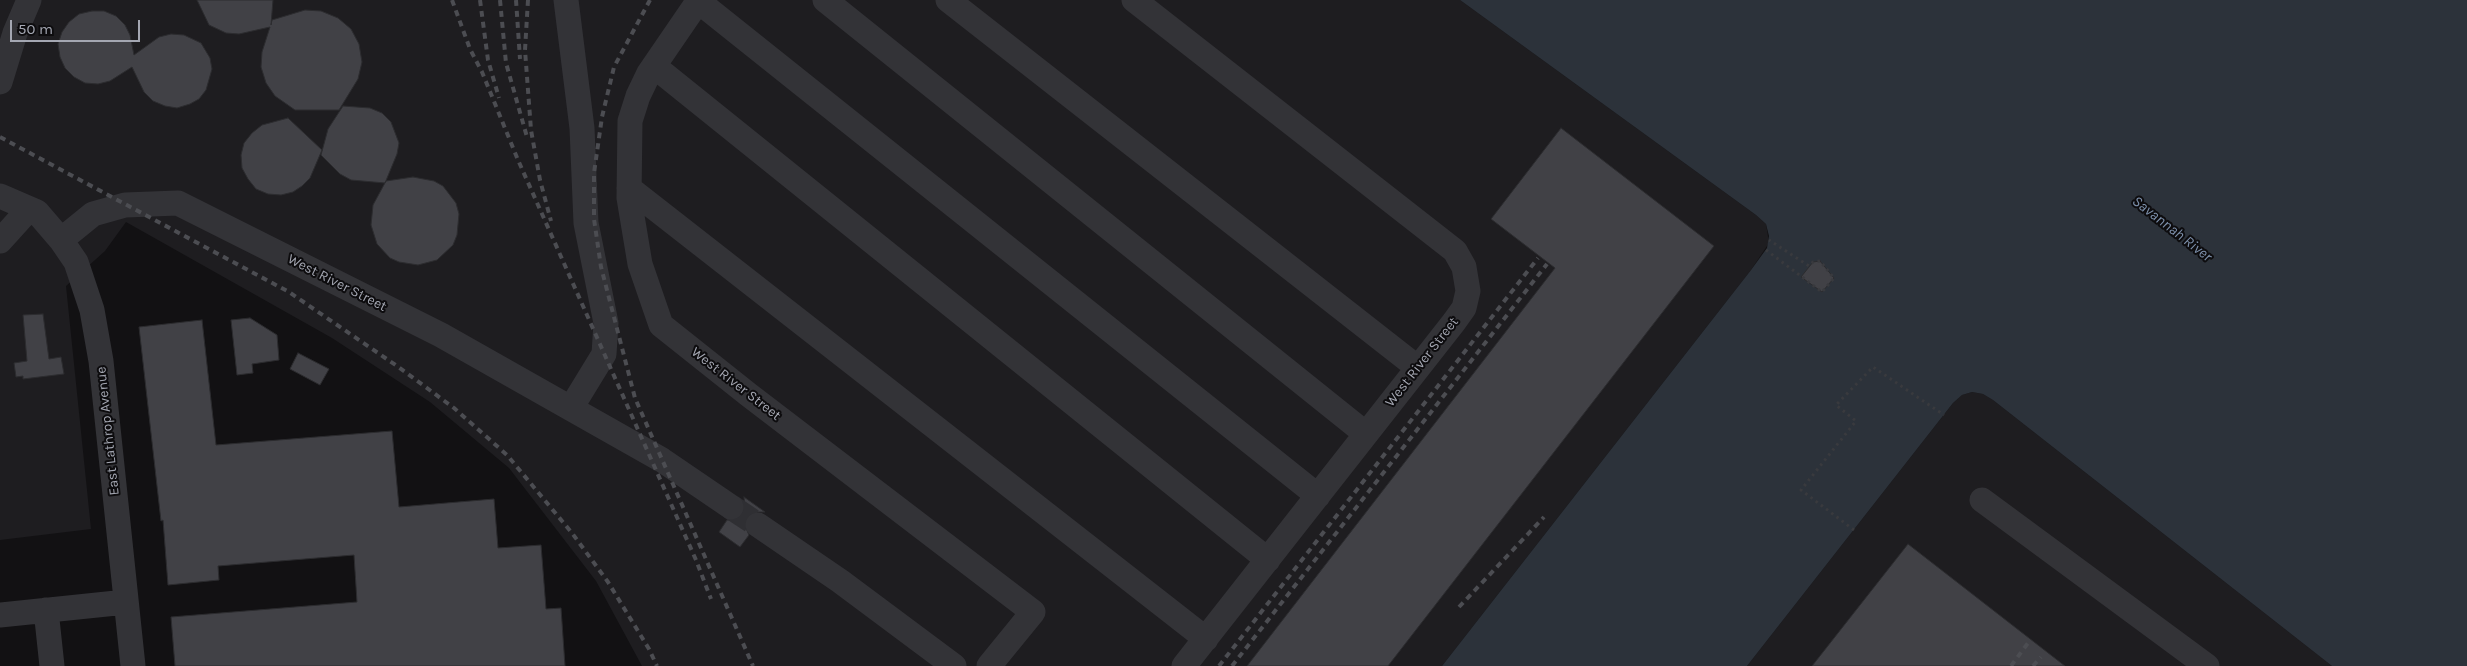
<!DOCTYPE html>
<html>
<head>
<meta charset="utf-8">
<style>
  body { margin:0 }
  #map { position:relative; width:2467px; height:666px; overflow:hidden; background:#121113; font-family:Karla,sans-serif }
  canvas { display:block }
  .scale { position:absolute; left:10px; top:20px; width:130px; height:22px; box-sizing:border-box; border:2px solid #a4a7b2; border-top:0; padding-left:6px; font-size:15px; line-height:18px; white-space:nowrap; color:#a4a7b2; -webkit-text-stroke:4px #0d0c0e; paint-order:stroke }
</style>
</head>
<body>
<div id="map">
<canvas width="2467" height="666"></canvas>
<div class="scale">50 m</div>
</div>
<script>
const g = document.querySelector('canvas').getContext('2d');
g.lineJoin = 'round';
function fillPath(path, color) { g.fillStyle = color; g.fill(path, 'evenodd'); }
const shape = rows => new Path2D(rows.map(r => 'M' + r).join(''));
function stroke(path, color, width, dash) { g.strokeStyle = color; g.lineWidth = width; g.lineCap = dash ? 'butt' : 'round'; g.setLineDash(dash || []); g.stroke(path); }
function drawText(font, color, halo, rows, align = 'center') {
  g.font = font + ' Karla,sans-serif'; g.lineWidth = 4; g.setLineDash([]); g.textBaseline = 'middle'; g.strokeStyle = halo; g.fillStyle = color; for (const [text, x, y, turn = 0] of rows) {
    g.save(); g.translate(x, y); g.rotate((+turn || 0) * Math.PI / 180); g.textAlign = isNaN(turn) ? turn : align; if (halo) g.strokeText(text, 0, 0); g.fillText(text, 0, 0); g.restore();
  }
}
fillPath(shape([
  [0,0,1460,0,1756,215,1766,224,1769,243,1751,270,1442,666,642,666,596,581,509,468,430,402,332,338,126,222,105,251,66,286,91,529,0,540],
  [1972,392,1983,394,1993,400,2332,666,1747,666,1953,403,1962,395]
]), '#1e1d20');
fillPath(shape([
  [1460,0,2467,0,2467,666,2332,666,1993,400,1983,394,1972,392,1962,395,1953,403,1747,666,1442,666,1751,270,1767,248,1769,236,1766,224,1756,215]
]), '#2c323a');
const building = shape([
  [197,0,273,0,271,25,272,20,305,10,321,11,338,18,351,29,359,44,362,62,358,79,339,110,295,110,275,96,266,83,261,67,262,52,270,27,239,34,226,33,209,25,197,0],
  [92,11,104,11,116,16,125,25,130,35,134,55,159,37,171,34,184,35,201,43,210,58,212,69,206,90,199,99,190,104,177,108,165,106,153,101,144,92,132,67,110,81,98,84,85,83,74,77,65,68,60,57,58,44,62,32,69,22,79,14,92,11],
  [343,106,370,108,382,113,391,122,399,143,397,154,385,183,351,180,340,174,321,155,328,129,343,106],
  [288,118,322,150,310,178,302,186,293,192,281,195,268,194,256,189,248,179,242,168,241,155,244,143,252,133,262,125,288,118],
  [1561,128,1714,246,1388,666,1247,666,1555,268,1491,219,1561,128],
  [413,177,434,181,443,186,456,203,459,214,457,235,453,245,437,260,418,265,399,262,390,258,377,244,371,225,373,205,386,181,413,177],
  [1820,261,1834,278,1822,292,1801,277,1813,262,1820,261],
  [43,314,49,359,61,357,64,374,23,379,23,376,16,377,14,363,27,361,23,315,43,314],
  [250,318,277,335,279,360,252,364,253,373,237,375,231,320,250,318],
  [202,320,216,445,392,431,399,507,494,499,498,548,541,545,546,609,561,608,565,666,175,666,171,617,357,602,354,555,218,566,219,580,168,585,163,520,161,521,139,327,202,320],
  [298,353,329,369,320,385,290,369,298,353],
  [744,497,765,512,752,512,746,517,744,524,749,535,740,547,719,532,727,520,737,520,743,515,745,509,744,497],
  [1908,544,2065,666,1812,666,1908,544]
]);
fillPath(building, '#414146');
stroke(building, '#2c2c2f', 1);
stroke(shape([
  [731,507,758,525]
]), '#2f2f33', 25, [25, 12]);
stroke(shape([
  [1766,250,1822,292,1834,278,1820,261,1813,262,1809,266,1769,240],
  [1854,530,1801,490,1856,421,1836,405,1873,367,1944,415]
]), '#393a3e', 3, [2.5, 4]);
stroke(shape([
  [566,0,582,128,586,223,606,323,604,354,571,408],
  [699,0,649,73,638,96,630,121,629,198,640,264,661,325,749,395,1033,612,989,666],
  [825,0,1366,434],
  [948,0,1418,368],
  [1134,0,1455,251,1464,267,1468,291,1464,308,1454,322,1184,666],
  [698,1,1318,496],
  [654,66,1268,560],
  [0,82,15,33,29,0],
  [629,188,1206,639],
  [0,196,37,212,61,240,76,262,92,310,101,361,133,666],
  [61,240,93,214,125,205,178,203,441,335,662,460,731,507],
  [0,241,29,209],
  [1982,500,2207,666],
  [758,525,840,581,954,666],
  [46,610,52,666],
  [0,615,126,602]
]), '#333337', 25);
stroke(shape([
  [452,0,470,49,482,72,518,160,696,560,711,599],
  [480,0,488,60,499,98],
  [500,0,506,63,527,137],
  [516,0,520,59],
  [528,0,525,50,531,130,540,180,551,221],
  [650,0,614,67,602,117,594,173,594,219,601,267,635,398,753,666],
  [0,137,289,292,397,366,454,408,507,455,572,533,608,582,649,649,657,666],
  [1459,607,1544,517],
  [1219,666,1538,258],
  [1232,666,1547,264],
  [2011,666,2028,643],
  [2033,666,2041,657]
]), '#4c4d52', 4, [6, 5]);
drawText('14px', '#a4a7b2', '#0d0c0e', [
  ["West River Street",337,283,27],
  ["West River Street",1422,362,-52],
  ["West River Street",736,384,38],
  ["East Lathrop Avenue",108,431,-96]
]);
drawText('italic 15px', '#7d90ab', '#0d0c0e', [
  ["Savannah River",2172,229,38]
]);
</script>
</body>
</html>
